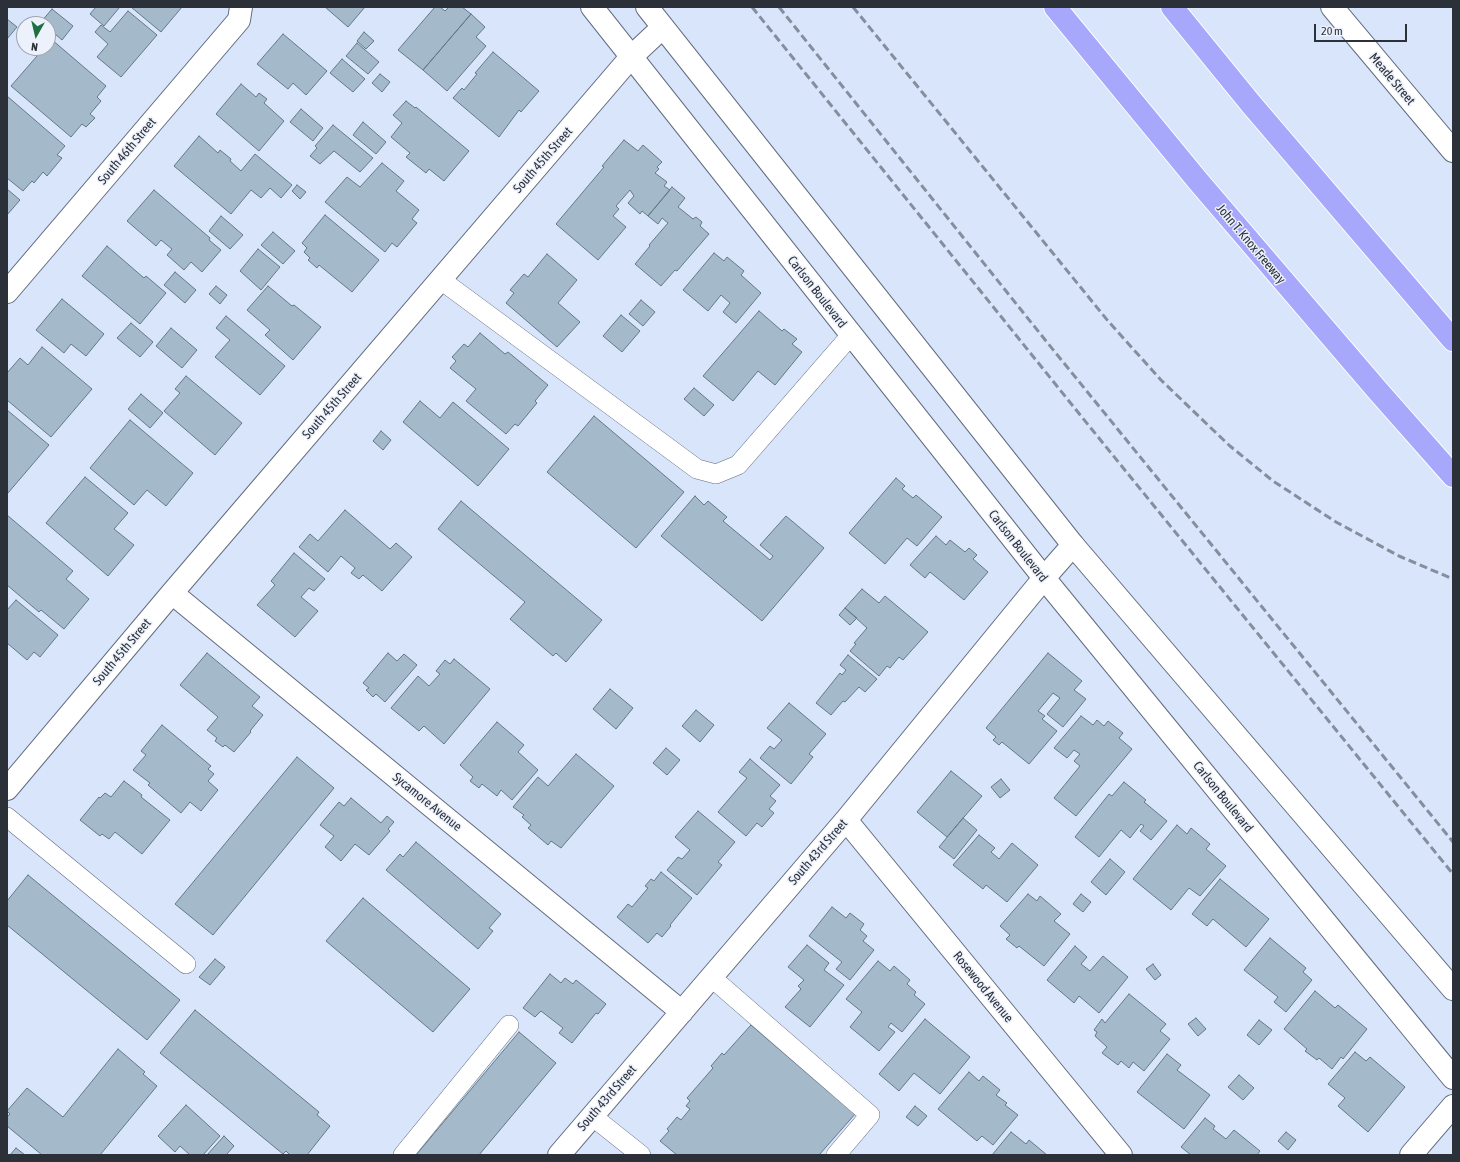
<!DOCTYPE html>
<html>
<head>
<meta charset="utf-8">
<style>
  body { margin:0 }
  #map { position:relative; width:1460px; height:1162px; overflow:hidden; background:#d8e5fb; font-family:"Asap Condensed",sans-serif }
  canvas { display:block }
  .frame { position:absolute; inset:0; border:8px solid #2c3139; pointer-events:none }
  .north { position:absolute; left:16px; top:16px; width:40px; height:40px; box-sizing:border-box; background:#ecf1fb; border:1px solid #9fa4ad; border-radius:50%; rotate:188deg; font-size:11px; font-weight:700; line-height:16px; text-align:center; color:#2c3139 }
  .north::after { content:''; display:block; margin:auto; width:14px; height:18px; background:#1d7042; clip-path:polygon(50% 0,100% 100%,50% 72%,0 100%) }
  .scale { position:absolute; left:1314px; top:24px; width:93px; height:18px; box-sizing:border-box; border:2px solid #2c3139; border-top:0; padding-left:5px; font-size:12px; line-height:14px; white-space:nowrap; color:#2c3139; -webkit-text-stroke:3px #ecf1fb; paint-order:stroke }
</style>
</head>
<body>
<div id="map">
<canvas width="1460" height="1162"></canvas>
<div class="frame"></div>
<div class="north">N</div>
<div class="scale">20 m</div>
</div>
<script>
const g = document.querySelector('canvas').getContext('2d');
g.lineJoin = 'round';
function fillPath(path, color) { g.fillStyle = color; g.fill(path, 'evenodd'); }
const shape = rows => new Path2D(rows.map(r => 'M' + r).join(''));
function stroke(path, color, width, dash) { g.strokeStyle = color; g.lineWidth = width; g.lineCap = dash ? 'butt' : 'round'; g.setLineDash(dash || []); g.stroke(path); }
function drawText(font, color, halo, rows, align = 'center') {
  g.font = font + ' "Asap Condensed",sans-serif'; g.lineWidth = 3; g.setLineDash([]); g.textBaseline = 'middle'; g.strokeStyle = halo; g.fillStyle = color; for (const [text, x, y, turn = 0] of rows) {
    g.save(); g.translate(x, y); g.rotate((+turn || 0) * Math.PI / 180); g.textAlign = isNaN(turn) ? turn : align; if (halo) g.strokeText(text, 0, 0); g.fillText(text, 0, 0); g.restore();
  }
}
const building = shape([
  [96,7,118,7,119,8,104,26,90,14,96,7],
  [131,7,182,7,161,32,131,7],
  [325,7,365,7,348,27,325,7],
  [435,7,440,7,445,11,449,7,462,7,471,14,423,70,398,50,435,7],
  [52,9,73,26,62,40,48,28,48,24,43,24,41,22,52,9],
  [128,11,157,35,121,77,97,57,108,44,95,32,101,25,110,32,128,11],
  [471,14,485,27,476,37,486,46,447,91,423,70,471,14],
  [7,19,17,27,7,39,7,19],
  [364,32,374,41,366,49,357,41,364,32],
  [283,34,327,71,306,95,293,83,288,89,257,64,283,34],
  [51,39,106,86,97,97,101,101,90,114,95,118,86,127,82,124,71,137,11,86,44,48,48,48,48,43,51,39],
  [357,43,379,62,368,74,346,56,357,43],
  [493,52,539,91,521,112,519,110,499,137,453,98,462,88,464,90,477,74,475,73,493,52],
  [342,59,365,79,353,92,330,73,342,59],
  [380,74,390,82,382,92,372,83,380,74],
  [241,84,256,97,259,93,267,99,264,103,284,121,259,151,216,114,241,84],
  [7,96,65,146,57,155,62,158,47,176,43,172,34,183,32,181,23,191,7,178,7,96],
  [406,101,415,108,416,107,469,151,444,181,429,169,426,173,406,157,410,153,391,137,402,123,393,115,406,101],
  [301,109,323,128,313,141,290,122,301,109],
  [363,122,386,142,376,154,353,135,363,122],
  [333,125,373,158,360,172,334,151,320,164,310,156,317,148,315,146,333,125],
  [199,136,218,153,220,150,231,159,230,161,241,171,255,154,292,185,281,198,270,188,261,198,251,190,231,214,174,166,199,136],
  [624,140,638,151,643,145,662,162,657,167,659,169,655,173,667,182,664,186,670,190,648,216,642,211,640,214,628,203,634,196,630,190,616,206,619,209,613,216,626,227,598,260,556,224,604,167,602,166,624,140],
  [382,163,404,181,396,191,419,210,412,219,417,223,397,247,392,243,385,252,325,202,347,177,360,187,382,163],
  [297,185,306,192,300,199,292,191,297,185],
  [672,187,685,198,678,207,693,219,696,217,702,222,700,226,709,234,677,271,675,270,661,286,635,264,650,246,649,245,668,223,662,218,658,224,648,216,672,187],
  [7,189,20,200,7,215,7,189],
  [154,190,210,238,209,240,221,250,202,272,191,262,184,270,167,255,172,249,161,240,156,246,127,221,154,190],
  [325,215,379,260,352,292,319,265,317,268,308,260,310,258,304,252,307,248,302,243,325,215],
  [221,216,243,235,230,249,209,231,221,216],
  [273,232,295,251,283,264,261,245,273,232],
  [107,246,144,278,146,276,166,293,140,324,82,276,107,246],
  [258,249,280,267,261,290,240,271,258,249],
  [714,253,724,261,727,257,744,271,741,275,761,293,736,323,723,312,730,303,721,295,708,311,683,290,714,253],
  [547,254,577,280,558,303,580,322,557,347,506,303,514,293,510,290,524,274,528,277,547,254],
  [175,272,196,290,185,303,164,285,175,272],
  [216,286,227,295,220,304,209,294,216,286],
  [268,286,292,306,294,305,321,327,293,360,265,335,270,330,247,310,268,286],
  [62,299,104,334,86,356,71,344,64,353,36,330,62,299],
  [641,300,655,312,643,326,629,314,641,300],
  [759,311,782,331,784,329,797,339,792,344,802,352,775,385,758,371,733,401,703,376,759,311],
  [621,315,640,331,622,352,603,336,621,315],
  [226,316,285,366,260,395,215,357,230,340,216,328,226,316],
  [131,323,153,342,140,357,117,338,131,323],
  [171,328,197,350,182,368,156,346,171,328],
  [480,333,505,354,508,352,548,385,535,401,537,403,518,426,515,424,506,434,466,401,476,389,450,368,456,361,452,357,464,344,468,347,480,333],
  [42,347,92,389,51,437,7,400,7,373,20,358,28,365,42,347],
  [186,376,242,423,215,455,164,411,180,393,175,389,186,376],
  [694,388,714,405,704,416,684,399,694,388],
  [141,394,163,413,150,428,128,409,141,394],
  [420,401,440,418,453,402,509,449,478,486,403,422,420,401],
  [7,410,49,445,8,493,7,492,7,410],
  [594,416,684,492,636,548,547,472,594,416],
  [130,420,193,473,166,506,147,490,134,505,90,468,130,420],
  [381,431,391,440,383,450,373,441,381,431],
  [85,477,128,513,114,529,134,545,108,576,46,523,85,477],
  [896,478,905,486,902,489,913,498,916,495,942,517,917,546,907,538,885,564,849,533,896,478],
  [695,496,704,505,708,501,727,517,723,521,770,560,773,556,760,545,786,516,824,548,762,621,661,536,695,496],
  [461,501,602,620,566,662,556,653,553,656,510,619,525,602,438,529,461,501],
  [345,510,390,549,396,543,412,557,382,591,363,575,359,579,351,573,355,568,341,556,328,572,299,547,310,534,318,541,345,510],
  [7,515,73,571,66,579,89,599,64,629,41,610,39,612,7,585,7,515],
  [936,536,946,545,950,540,965,552,969,548,977,555,973,559,988,572,964,600,930,572,925,578,910,565,936,536],
  [294,553,325,579,314,591,309,588,301,597,318,611,295,637,257,605,275,585,271,581,294,553],
  [862,589,879,603,885,596,928,632,903,660,899,657,890,668,887,666,879,676,850,651,856,644,854,643,867,628,845,608,862,589],
  [16,600,58,635,40,657,34,652,27,660,7,643,7,610,16,600],
  [845,608,857,618,850,625,839,615,845,608],
  [207,653,260,697,252,706,263,715,250,731,251,732,234,752,225,745,223,747,215,741,217,738,207,730,218,717,180,685,207,653],
  [388,653,397,661,404,654,417,665,385,702,376,694,373,697,366,690,369,688,363,683,388,653],
  [1048,653,1082,681,1074,690,1086,699,1063,727,1047,714,1060,698,1053,693,1038,711,1045,716,1042,719,1057,731,1029,764,1002,742,999,745,993,740,996,737,986,728,1048,653],
  [848,655,877,679,865,692,859,687,845,702,843,701,831,715,816,703,840,673,842,675,846,670,840,665,848,655],
  [454,659,490,689,444,744,424,726,419,731,391,708,418,676,429,686,440,674,436,671,445,660,450,664,454,659],
  [610,689,633,708,616,729,593,709,610,689],
  [789,703,826,734,809,754,813,757,791,784,760,758,770,746,774,749,782,740,767,728,789,703],
  [696,710,714,725,700,742,682,726,696,710],
  [1081,716,1093,725,1097,720,1104,726,1108,721,1123,733,1119,738,1132,749,1076,816,1054,798,1080,766,1074,761,1080,754,1074,750,1067,758,1054,748,1081,716],
  [497,722,524,745,518,752,538,770,512,800,501,790,497,796,482,784,479,788,470,781,473,777,460,765,497,722],
  [162,725,211,766,208,769,214,774,208,781,218,790,201,811,190,802,181,813,148,785,150,783,133,770,146,755,141,751,162,725],
  [666,748,680,760,667,775,653,763,666,748],
  [576,754,614,786,561,848,551,841,548,845,528,828,531,825,522,817,524,815,513,807,538,777,548,786,576,754],
  [297,757,334,788,213,935,175,904,297,757],
  [750,759,780,785,770,796,776,801,769,809,774,813,762,827,757,823,746,836,718,812,747,778,739,772,750,759],
  [951,771,982,796,947,837,917,812,951,771],
  [1001,779,1010,790,1000,798,991,787,1001,779],
  [124,781,142,795,141,797,170,820,142,854,115,832,109,839,102,834,100,836,80,820,99,797,100,798,105,793,111,797,124,781],
  [1124,782,1146,800,1144,802,1167,821,1151,840,1140,831,1144,826,1141,824,1130,838,1121,830,1099,857,1075,837,1109,794,1112,796,1124,782],
  [351,798,381,823,387,816,394,822,388,829,390,831,369,855,355,844,341,861,325,847,334,836,320,825,339,802,344,806,351,798],
  [698,811,735,842,718,862,722,865,697,895,667,870,678,857,682,859,690,850,675,837,698,811],
  [963,818,977,830,954,859,939,847,963,818],
  [1177,825,1187,834,1191,828,1210,844,1206,849,1226,866,1200,896,1189,888,1171,910,1133,879,1177,825],
  [979,835,995,848,991,852,999,859,1012,843,1038,865,1007,902,986,885,983,889,953,865,979,835],
  [416,842,501,914,489,928,493,931,478,949,386,870,400,854,403,857,416,842],
  [1110,859,1125,872,1106,895,1091,882,1110,859],
  [661,872,692,898,670,925,671,926,662,937,657,933,648,943,617,917,628,904,632,907,648,888,645,886,651,879,654,881,661,872],
  [28,875,180,1000,147,1040,7,925,7,901,28,875],
  [1220,879,1269,919,1246,947,1213,919,1207,926,1192,914,1220,879],
  [1028,894,1037,901,1040,896,1061,914,1054,921,1070,934,1044,966,1019,946,1017,948,1006,939,1010,935,1000,926,1028,894],
  [1081,894,1091,902,1083,912,1073,904,1081,894],
  [363,898,470,989,433,1032,326,941,363,898],
  [832,907,846,918,850,913,864,924,860,930,867,936,863,941,874,950,850,980,836,969,842,962,809,936,832,907],
  [1270,938,1306,968,1303,972,1312,980,1286,1012,1274,1002,1278,997,1244,970,1270,938],
  [807,945,829,963,824,970,844,985,810,1027,785,1007,801,989,798,986,804,980,788,967,807,945],
  [1075,946,1087,957,1081,964,1090,971,1103,956,1128,977,1099,1013,1079,996,1074,1003,1047,980,1075,946],
  [215,959,225,967,210,985,199,977,215,959],
  [878,961,890,971,894,966,910,980,907,984,916,992,914,995,925,1004,902,1032,891,1023,888,1027,895,1032,879,1051,850,1027,862,1012,846,999,878,961],
  [1153,964,1161,975,1155,980,1146,969,1153,964],
  [550,974,561,983,565,978,573,984,576,980,606,1004,598,1014,596,1013,572,1043,559,1033,563,1028,541,1011,535,1017,523,1008,550,974],
  [1315,991,1335,1008,1338,1005,1367,1029,1343,1059,1341,1057,1332,1069,1319,1058,1317,1060,1305,1051,1307,1049,1284,1029,1315,991],
  [1129,994,1166,1024,1160,1031,1170,1039,1144,1071,1133,1062,1129,1068,1121,1061,1118,1065,1102,1053,1107,1047,1095,1036,1097,1032,1094,1030,1102,1019,1105,1023,1129,994],
  [195,1010,319,1112,317,1115,330,1126,307,1155,290,1155,286,1151,283,1154,160,1053,195,1010],
  [1196,1018,1206,1029,1198,1036,1188,1024,1196,1018],
  [925,1019,970,1057,940,1094,914,1073,899,1091,879,1074,925,1019],
  [1259,1020,1272,1030,1259,1045,1247,1035,1259,1020],
  [751,1025,830,1093,831,1092,856,1113,819,1155,677,1155,660,1141,669,1131,667,1129,677,1117,681,1120,690,1109,686,1106,690,1101,687,1098,713,1068,711,1066,722,1053,724,1055,751,1025],
  [519,1032,556,1063,479,1155,416,1155,519,1032],
  [118,1049,145,1072,143,1074,157,1086,100,1155,42,1155,7,1126,7,1117,10,1114,7,1111,27,1088,63,1117,118,1049],
  [1355,1052,1366,1061,1370,1057,1405,1087,1368,1132,1338,1106,1345,1098,1328,1084,1355,1052],
  [1167,1054,1181,1065,1177,1070,1210,1095,1184,1129,1137,1092,1167,1054],
  [969,1072,979,1081,983,1076,1000,1090,996,1095,1007,1103,1005,1105,1018,1115,993,1145,982,1136,977,1141,938,1109,969,1072],
  [1239,1075,1254,1088,1243,1100,1228,1087,1239,1075],
  [186,1105,220,1136,203,1155,190,1155,180,1146,175,1152,158,1136,186,1105],
  [915,1106,927,1116,918,1126,906,1117,915,1106],
  [1205,1118,1215,1126,1213,1129,1226,1139,1234,1130,1260,1151,1257,1155,1191,1155,1181,1147,1205,1118],
  [1011,1132,1026,1144,1029,1140,1047,1155,992,1155,1011,1132],
  [1286,1132,1296,1140,1288,1150,1278,1141,1286,1132],
  [224,1136,234,1146,226,1155,207,1155,224,1136],
  [16,1148,25,1155,10,1155,16,1148]
]);
fillPath(building, '#a4baca');
stroke(building, '#637887', 1);
const service = shape([
  [441,280,697,469,716,474,738,465,851,335],
  [7,817,186,964],
  [711,977,870,1115,836,1155],
  [592,1116,641,1155],
  [403,1155,509,1025]
]);
const minor = shape([
  [7,292,239,20,241,7],
  [172,593,682,1012],
  [7,789,172,593,631,57,662,28],
  [846,820,1121,1155],
  [559,1155,846,820,1044,578,1073,545],
  [1411,1155,1453,1106]
]);
const tertiary = shape([
  [1332,7,1453,151]
]);
const secondary = shape([
  [592,7,1044,578,1453,1078],
  [647,7,1073,545,1453,989]
]);
const motorway = shape([
  [1055,7,1198,181,1378,391,1453,476],
  [1172,7,1251,104,1453,340]
]);
stroke(service, '#616c7f', 20);
stroke(minor, '#616c7f', 24);
stroke(tertiary, '#616c7f', 24);
stroke(secondary, '#616c7f', 24);
stroke(motorway, '#fff', 24);
stroke(service, '#fff', 19);
stroke(minor, '#fff', 22);
stroke(tertiary, '#fff', 22);
stroke(secondary, '#fff', 22);
stroke(motorway, '#a7a8fc', 22);
stroke(shape([
  [752,7,1081,416,1453,874],
  [779,7,1046,341,1453,842],
  [853,7,1108,321,1161,380,1212,429,1230,446,1273,481,1336,522,1399,556,1453,579]
]), '#858e9d', 3, [8, 4]);
drawText('13px', '#2c3139', '#ecf1fb', [
  ["Meade Street",1392,79,50],
  ["South 46th Street",127,151,-50],
  ["South 45th Street",543,160,-49],
  ["John T. Knox Freeway",1251,244,50],
  ["Carlson Boulevard",817,292,52],
  ["South 45th Street",332,406,-49],
  ["Carlson Boulevard",1018,546,52],
  ["South 45th Street",122,652,-50],
  ["Carlson Boulevard",1223,797,51],
  ["Sycamore Avenue",427,802,39],
  ["South 43rd Street",818,852,-49],
  ["Rosewood Avenue",983,987,51],
  ["South 43rd Street",607,1098,-49]
]);
</script>
</body>
</html>
